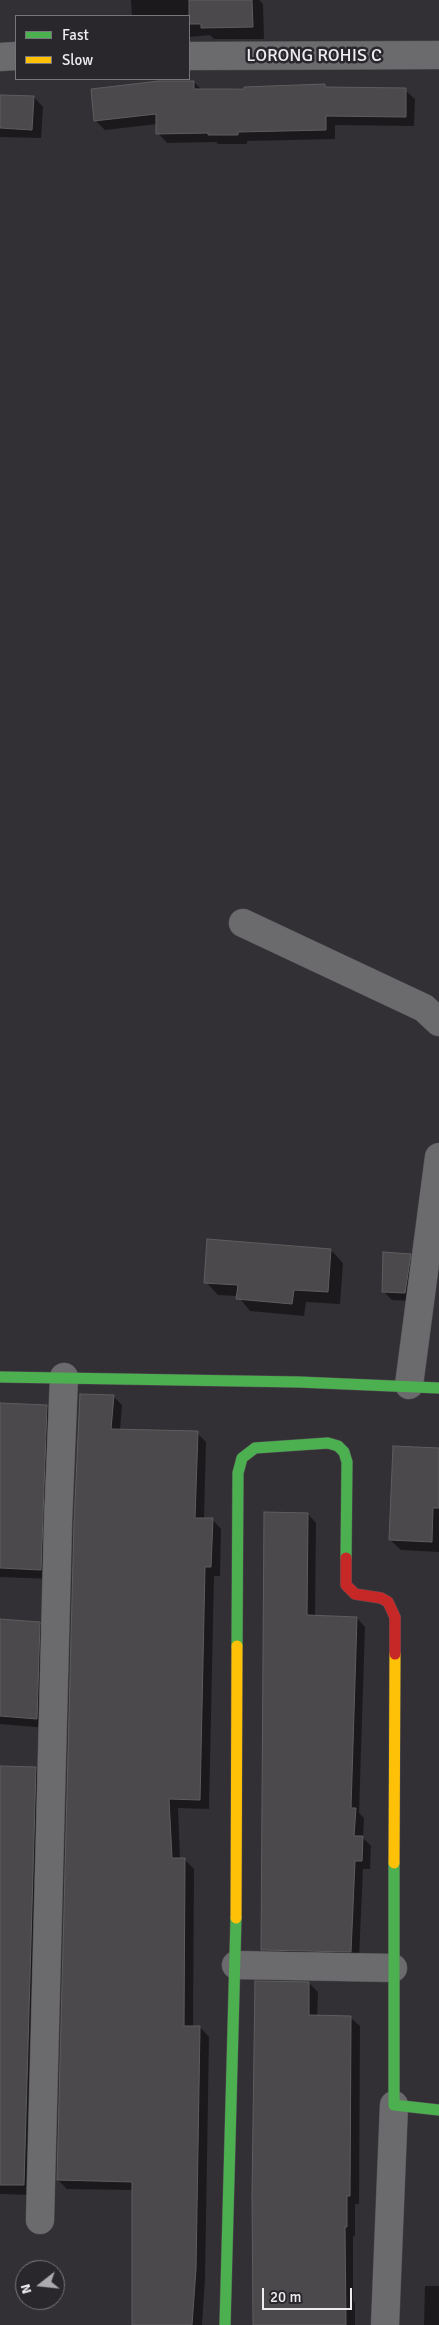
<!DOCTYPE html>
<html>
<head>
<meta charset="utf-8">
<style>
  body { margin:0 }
  #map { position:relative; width:439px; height:2325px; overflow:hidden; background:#333035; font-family:Signika,sans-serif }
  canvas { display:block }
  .legend { position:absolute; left:15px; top:15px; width:175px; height:65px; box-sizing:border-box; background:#29262c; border:1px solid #78757a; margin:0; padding:6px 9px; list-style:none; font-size:15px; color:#eeebef }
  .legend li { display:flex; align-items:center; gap:10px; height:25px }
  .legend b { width:25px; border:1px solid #78757a }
  .north { position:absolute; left:15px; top:2260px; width:50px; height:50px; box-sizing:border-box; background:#29262c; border:1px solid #78757a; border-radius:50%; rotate:254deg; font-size:14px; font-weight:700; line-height:20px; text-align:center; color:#eeebef }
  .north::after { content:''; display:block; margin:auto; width:18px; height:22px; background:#adaaae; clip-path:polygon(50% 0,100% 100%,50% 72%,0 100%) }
  .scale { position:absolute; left:262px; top:2288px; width:90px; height:22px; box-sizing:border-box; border:2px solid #eeebef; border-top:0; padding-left:6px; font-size:15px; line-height:18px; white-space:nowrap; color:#eeebef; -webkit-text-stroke:4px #29262c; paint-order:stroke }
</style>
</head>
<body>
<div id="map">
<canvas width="439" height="2325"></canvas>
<ul class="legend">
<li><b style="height:6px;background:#4caf50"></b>Fast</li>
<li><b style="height:6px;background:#ffc107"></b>Slow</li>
</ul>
<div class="north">N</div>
<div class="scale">20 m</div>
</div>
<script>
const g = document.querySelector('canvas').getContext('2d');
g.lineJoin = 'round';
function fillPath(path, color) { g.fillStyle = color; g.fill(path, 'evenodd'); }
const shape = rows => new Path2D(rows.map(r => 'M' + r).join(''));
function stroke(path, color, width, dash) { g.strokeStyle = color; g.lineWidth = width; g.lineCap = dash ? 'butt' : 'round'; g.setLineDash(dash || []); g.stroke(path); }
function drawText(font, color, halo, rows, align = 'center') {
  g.font = font + ' Signika,sans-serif'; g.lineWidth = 5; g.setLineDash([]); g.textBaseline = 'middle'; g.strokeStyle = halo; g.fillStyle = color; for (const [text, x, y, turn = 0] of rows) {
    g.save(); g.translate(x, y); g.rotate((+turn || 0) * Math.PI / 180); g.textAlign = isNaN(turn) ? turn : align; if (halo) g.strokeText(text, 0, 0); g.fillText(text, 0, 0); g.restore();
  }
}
fillPath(shape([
  [131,0,259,0,263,4,264,39,214,39,210,35,189,37,189,16,132,16],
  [194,82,202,90,324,85,327,88,405,90,415,99,414,126,335,125,335,139,247,141,247,144,218,144,216,142,167,143,158,133,157,124,105,130,96,121],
  [0,96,34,97,43,107,41,138,0,137],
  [331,1250,343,1263,340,1304,306,1302,304,1316,250,1311,238,1296,218,1295,206,1282],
  [410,1255,419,1264,414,1301,392,1300,383,1291],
  [113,1396,122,1405,120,1430,197,1433,206,1442,204,1519,212,1519,221,1529,220,1576,214,1576,209,1809,178,1808,180,1859,185,1860,194,1869,193,2027,200,2027,209,2037,205,2279,202,2325,133,2325,134,2190,67,2189,58,2180],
  [0,1405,47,1406,57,1416,51,1579,0,1577],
  [439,1449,439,1552,401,1550,390,1540],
  [308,1514,316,1523,315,1617,357,1618,365,1627,359,1813,364,1818,363,1838,371,1846,370,1869,363,1869,359,1959,271,1958,262,1949],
  [0,1621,39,1623,49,1633,47,1728,0,1724],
  [0,1767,36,1768,45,1778,33,2195,0,2194],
  [309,1983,318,1992,317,2017,351,2018,360,2026,359,2204,355,2204,355,2236,353,2236,353,2300,355,2303,355,2325,254,2325],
  [425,2286,439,2286,439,2325,424,2325]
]), '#0007');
const building = shape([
  [189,0,252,0,253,27,201,28,201,24,189,24,189,0],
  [159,81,194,81,194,89,244,89,244,87,325,84,325,87,406,88,406,117,326,116,326,130,238,132,238,135,208,135,208,133,156,134,156,114,94,121,91,89,159,81],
  [0,95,34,96,32,130,0,128,0,95],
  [207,1239,331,1249,328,1292,294,1290,292,1304,236,1299,238,1285,204,1283,207,1239],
  [383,1252,411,1254,405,1293,382,1292,383,1252],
  [80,1394,114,1395,111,1429,198,1431,195,1518,213,1518,211,1567,205,1567,200,1800,169,1799,172,1858,185,1858,184,2026,200,2026,196,2269,192,2325,132,2325,132,2182,57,2180,74,1523,80,1394],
  [0,1403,47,1405,41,1570,0,1568,0,1403],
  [393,1446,439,1448,439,1508,433,1508,432,1542,389,1540,393,1446],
  [264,1512,308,1513,307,1615,357,1617,351,1808,356,1808,354,1836,363,1836,362,1861,355,1861,351,1952,261,1950,264,1512],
  [0,1619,40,1622,37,1719,0,1716,0,1619],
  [0,1766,36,1767,24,2185,0,2185,0,1766],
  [255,1981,309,1982,309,2015,351,2016,350,2196,347,2196,347,2227,345,2227,346,2325,253,2325,252,2193,255,1981]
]);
fillPath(building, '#4b494b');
stroke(building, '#5e5d5e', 1);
const street = shape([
  [189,56,439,55],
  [0,57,16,56],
  [243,923,424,1008,439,1022],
  [409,1385,439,1157],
  [236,1965,393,1968],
  [40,2220,58,1522,64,1377],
  [385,2325,394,2105]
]);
const fast = shape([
  [0,1377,299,1382,439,1388],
  [237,1646,238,1473,242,1458,255,1448,328,1443,338,1446,344,1452,347,1462,346,1558],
  [394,1863,394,2105,439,2110],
  [225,2325,236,1918]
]);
const slow = shape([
  [394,1863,395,1654],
  [236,1918,237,1646]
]);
const jam = shape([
  [346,1558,346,1585,355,1594,381,1598,388,1602,395,1617,395,1654]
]);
stroke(street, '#514f53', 29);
stroke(fast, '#514f53', 12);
stroke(slow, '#514f53', 12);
stroke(jam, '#514f53', 12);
stroke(street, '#6b6a6c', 28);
stroke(fast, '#4caf50', 11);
stroke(slow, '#ffc107', 11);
stroke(jam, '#c62828', 11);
drawText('18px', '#eeebef', '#29262c', [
  ["LORONG ROHIS C",314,56]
]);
</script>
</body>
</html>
